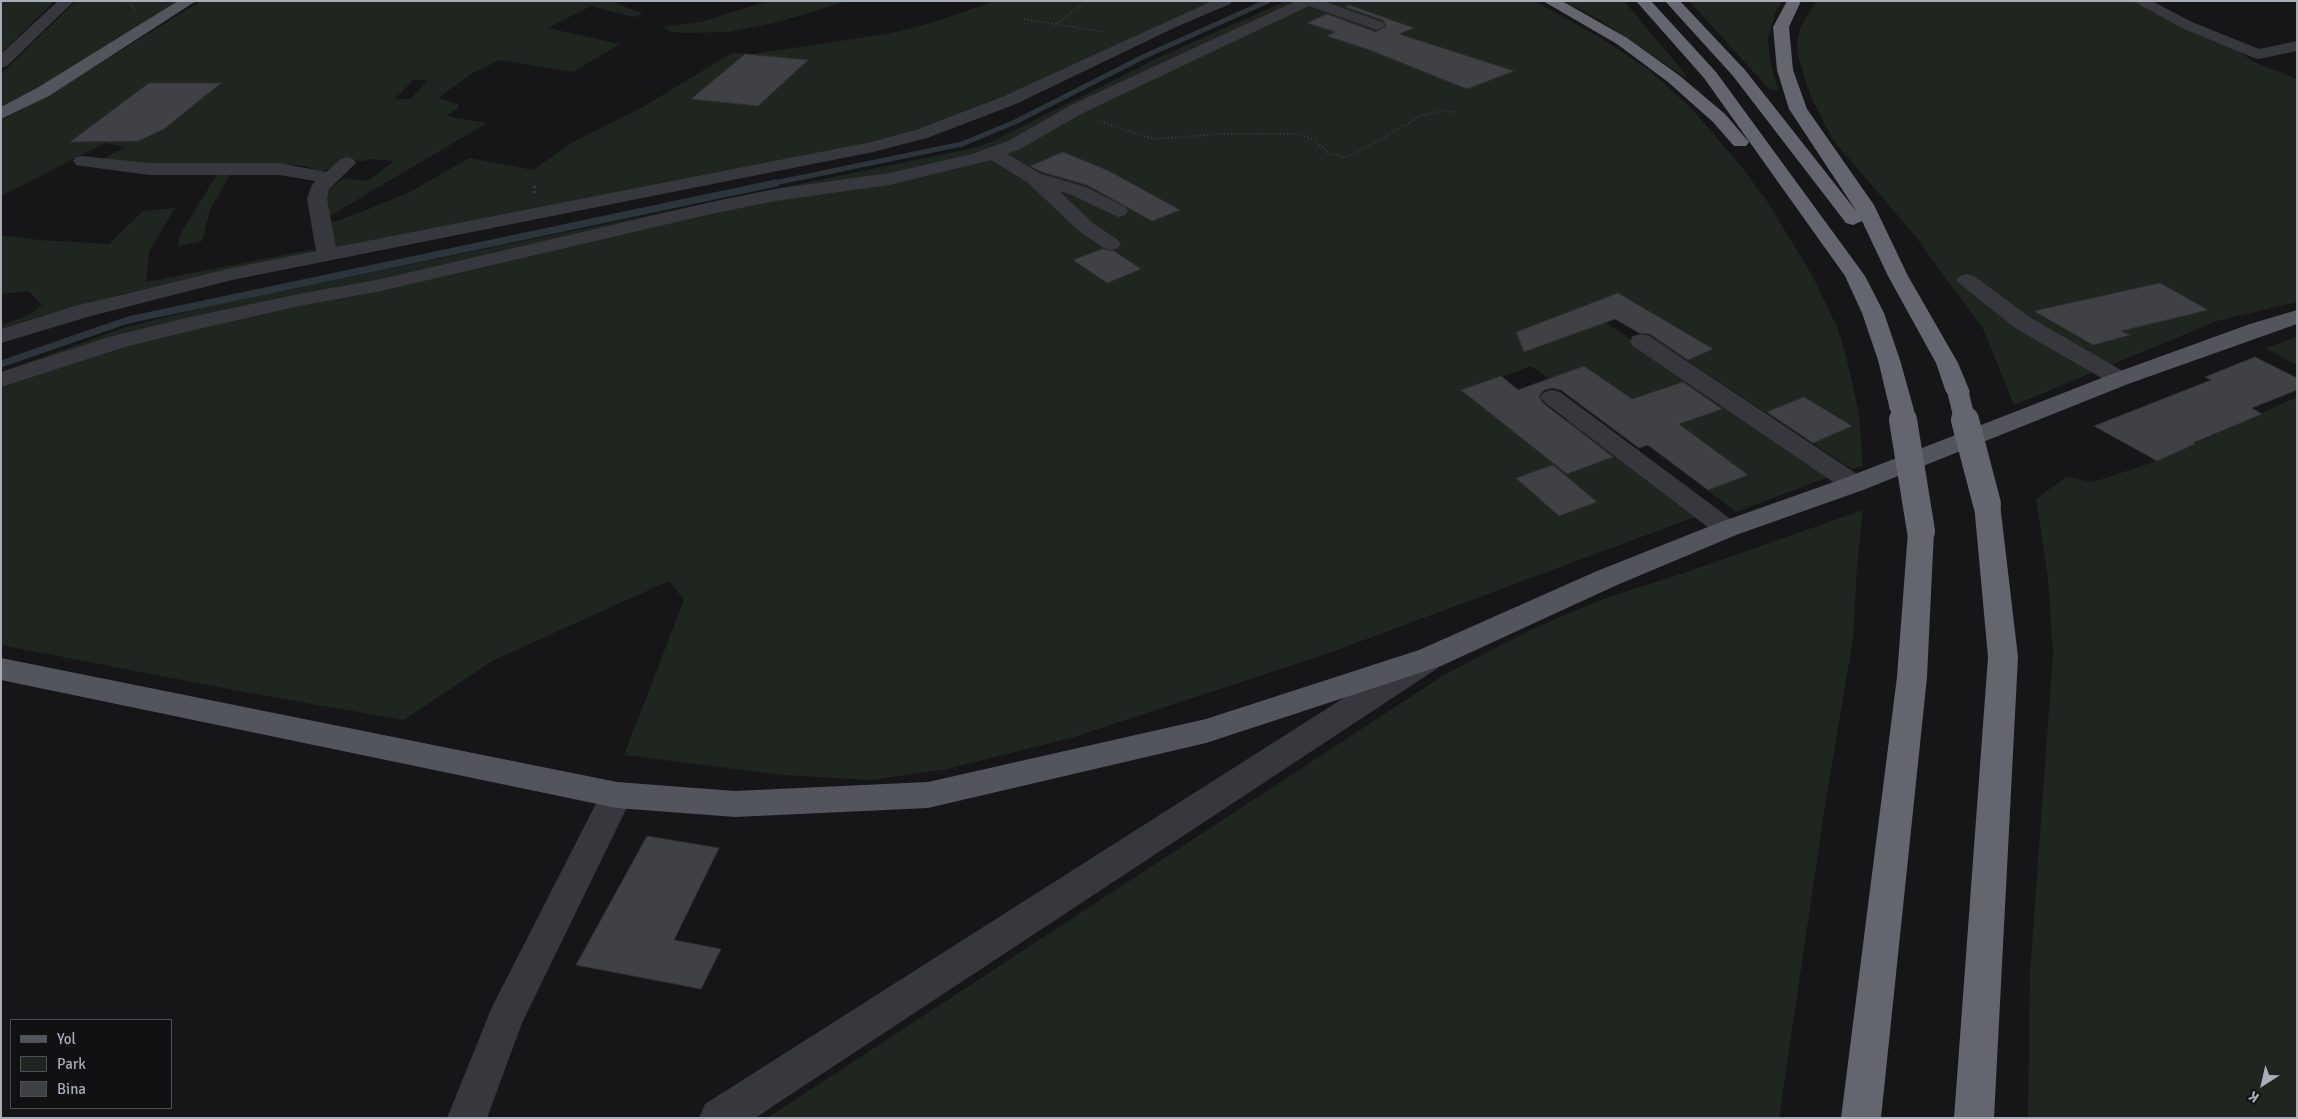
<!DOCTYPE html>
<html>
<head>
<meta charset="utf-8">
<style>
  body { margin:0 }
  #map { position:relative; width:2298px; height:1119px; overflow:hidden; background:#161618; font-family:Signika,sans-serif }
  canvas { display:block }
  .frame { position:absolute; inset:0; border:2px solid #a8adb8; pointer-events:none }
  .legend { position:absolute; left:10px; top:1019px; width:162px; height:90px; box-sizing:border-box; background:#111113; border:1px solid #4d4f55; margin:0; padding:6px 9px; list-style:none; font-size:15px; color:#a8adb8 }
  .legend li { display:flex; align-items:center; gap:10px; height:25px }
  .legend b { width:25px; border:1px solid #4d4f55 }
  .north { position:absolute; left:2238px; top:1059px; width:50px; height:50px; -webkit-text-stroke:4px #111113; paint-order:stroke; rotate:215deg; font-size:14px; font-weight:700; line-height:20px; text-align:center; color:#a8adb8 }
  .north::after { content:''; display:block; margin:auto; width:18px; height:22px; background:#a8adb8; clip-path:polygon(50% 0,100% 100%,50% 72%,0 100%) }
</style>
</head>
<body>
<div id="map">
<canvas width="2298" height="1119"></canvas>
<div class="frame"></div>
<ul class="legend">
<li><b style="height:6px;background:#53555c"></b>Yol</li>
<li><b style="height:14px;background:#1e261f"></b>Park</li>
<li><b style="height:14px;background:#404145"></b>Bina</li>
</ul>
<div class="north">K</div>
</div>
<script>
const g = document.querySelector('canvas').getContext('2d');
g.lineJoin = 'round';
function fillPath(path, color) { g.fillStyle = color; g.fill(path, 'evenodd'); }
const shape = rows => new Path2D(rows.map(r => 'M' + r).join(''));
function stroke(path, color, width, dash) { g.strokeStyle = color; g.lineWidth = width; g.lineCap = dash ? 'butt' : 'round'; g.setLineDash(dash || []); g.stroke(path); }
fillPath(shape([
  [1,1,55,1,1,53],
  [76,1,180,1,147,23,1,109,1,74],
  [201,1,611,1,643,14,634,17,591,6,548,28,620,44,573,72,500,60,471,74,438,98,458,104,458,108,446,116,487,123,328,217,325,199,332,187,344,178,367,181,394,161,368,159,364,161,340,160,333,167,320,172,306,166,295,165,151,167,101,160,125,147,105,143,1,196,1,120,41,100],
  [413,80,428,80,410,99,395,99],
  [768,1,847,1,782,21,730,32,683,33,672,32,662,27,701,22],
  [994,1,1213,1,1027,87,906,133,814,156,336,247,330,223,364,211,410,192,469,158,533,170,573,142,643,107,732,53,753,54,892,33,931,23],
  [1286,1,1534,1,1601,38,1648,69,1690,107,1741,166,1769,204,1813,277,1838,329,1849,368,1859,414,1863,466,1852,469,1686,360,1615,318,1605,322,1831,476,1736,512,1675,465,1531,366,1502,377,1561,425,1568,420,1695,517,1329,653,1071,738,947,769,871,780,783,775,624,755,684,600,669,581,494,660,404,720,249,693,1,645,1,372,123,328,214,305,974,148,993,141,1164,55],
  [1563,1,1624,1,1688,77,1683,76,1596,18],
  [1689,1,1783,1,1776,11,1768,38,1770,61,1778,90,1770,90],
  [1816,1,2133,1,2195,32,2235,48,2252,61,2297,79,2297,302,2217,321,2014,405,1983,329,1912,232,1833,140,1810,95,1798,56,1797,42,1801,26],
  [218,173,231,173,210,210,202,241,177,246,182,231],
  [175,208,149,252,146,282,314,249,311,252,130,292,28,320,1,329,1,325,29,315,42,305,29,291,1,294,1,235,39,240,109,244,143,211],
  [2297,337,2297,365,2265,348],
  [2297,397,2297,1118,2028,1118,2030,972,2053,654,2048,578,2036,499,2066,477,2093,482,2157,461],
  [1863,510,1857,565,1853,640,1826,799,1779,1118,767,1118,1444,675,1532,629,1603,599,1684,573]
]), '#1e261f');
stroke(shape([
  [770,184,962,144,1015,122,1143,57,1268,1]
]), '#2c353c', 5);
stroke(shape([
  [1,364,128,320,776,183]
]), '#2c353c', 7);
const building = shape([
  [1349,5,1414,28,1399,34,1514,71,1467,89,1370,50,1327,36,1335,32,1307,23,1327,14,1376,32,1386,26,1383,20,1345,7,1349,5],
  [745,54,808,60,758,106,691,99,745,54],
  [149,83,221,83,164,129,138,141,70,142,149,83],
  [1063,152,1109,171,1180,210,1152,221,1087,185,1042,172,1030,166,1063,152],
  [1102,249,1114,251,1141,269,1107,283,1073,260,1102,249],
  [2160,283,2208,310,2121,331,2130,335,2093,345,2034,311,2160,283],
  [1618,293,1713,349,1688,360,1650,334,1639,333,1615,319,1524,352,1516,332,1618,293],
  [2255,357,2297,378,2297,390,2252,408,2262,414,2193,443,2195,444,2157,461,2094,426,2211,380,2205,377,2255,357],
  [1584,366,1632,399,1683,382,1722,409,1679,424,1748,475,1708,490,1648,445,1639,448,1561,390,1552,388,1544,390,1539,396,1543,403,1613,457,1567,474,1461,390,1501,376,1518,390,1584,366],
  [1804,397,1852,426,1813,443,1767,412,1804,397],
  [1553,465,1597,502,1559,516,1516,478,1553,465],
  [647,836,719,848,674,940,721,949,701,989,576,965,647,836]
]);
fillPath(building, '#404145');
stroke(building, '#303034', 1);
stroke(shape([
  [128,1,135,10],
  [1024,19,1104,32],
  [1057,23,1087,1],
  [1101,122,1154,139,1219,134,1298,134,1315,140,1328,153,1345,157,1354,154,1421,116,1441,111,1459,112]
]), '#3d3f44', 2, [1, 2.5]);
stroke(shape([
  [534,193,535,183]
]), '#3d3f44', 2.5, [2, 3]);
fillPath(shape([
  [58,1,74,1,7,66,1,68,1,54,58,1],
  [1212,1,1232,1,1230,4,1176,27,1016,104,927,138,873,152,232,280,91,316,1,343,1,329,75,306,232,268,316,251,307,199,311,187,315,181,279,175,149,175,82,166,76,165,73,161,76,157,82,156,149,163,279,163,326,172,341,159,347,157,353,159,356,163,329,189,327,199,336,247,871,142,915,130,1004,96,1212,1],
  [1296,1,1323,1,1382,22,1385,25,1382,28,1377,30,1309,6,1085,112,1020,149,1007,154,1041,174,1086,187,1125,207,1128,211,1125,215,1118,217,1072,195,1059,191,1094,224,1118,240,1121,244,1118,248,1111,250,1104,248,1080,232,1027,182,991,160,889,185,775,201,711,214,381,291,299,306,190,331,125,347,1,387,1,372,109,337,190,317,299,294,381,279,711,202,775,189,889,173,972,154,1008,141,1073,104,1296,1],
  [2133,1,2152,1,2192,22,2259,49,2297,41,2297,51,2258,59,2252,57,2182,28,2133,1],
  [1967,274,1974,276,2031,318,2128,374,2132,379,2128,384,2120,386,2112,384,2015,328,1960,284,1956,280,1960,276,1967,274],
  [1641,334,1649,336,1863,478,1867,484,1863,490,1854,492,1845,490,1633,346,1630,341,1633,336,1641,334],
  [1552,390,1560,392,1736,523,1740,529,1736,535,1727,538,1718,535,1544,402,1540,397,1544,392,1552,390],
  [1427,649,1438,652,1442,660,1438,668,755,1118,699,1118,705,1104,1416,652,1427,649],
  [617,782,629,786,633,795,522,1023,487,1118,447,1118,492,1007,605,786,617,782]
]), '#37383d');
fillPath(shape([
  [178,1,196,1,49,96,1,119,1,107,37,88,178,1],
  [2297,310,2297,324,2128,384,1863,490,1736,535,1617,585,1441,666,1206,743,928,808,735,817,617,808,1,680,1,658,617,782,735,791,928,782,1206,719,1419,650,1597,571,1718,523,1845,478,2112,374,2250,324,2297,310]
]), '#53555c');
fillPath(shape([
  [1543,1,1562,1,1627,38,1680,76,1725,114,1749,142,1746,146,1734,146,1713,122,1668,82,1617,44,1543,1],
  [1636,1,1651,1,1716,72,1865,276,1884,313,1900,360,1914,410,1911,415,1902,417,1893,415,1890,410,1878,360,1862,313,1845,276,1704,78,1636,1],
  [1665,1,1680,1,1745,70,1857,212,1789,109,1777,70,1773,27,1787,1,1801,1,1789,27,1793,70,1807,109,1874,205,1908,276,1958,363,1970,392,1966,397,1958,399,1950,397,1946,392,1936,363,1888,276,1862,221,1853,225,1846,223,1733,76,1665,1],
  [1987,496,1996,498,2000,504,2018,657,1994,1118,1954,1118,1988,657,1974,504,1978,498,1987,496],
  [1921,522,1930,525,1934,531,1927,677,1881,1118,1841,1118,1897,677,1908,531,1912,525,1921,522]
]), '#63666e');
stroke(shape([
  [1958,392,1965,421],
  [1902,410,1904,421]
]), '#63666e', 21);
stroke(shape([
  [1903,420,1921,531],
  [1965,420,1987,504]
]), '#63666e', 28);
</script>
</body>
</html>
